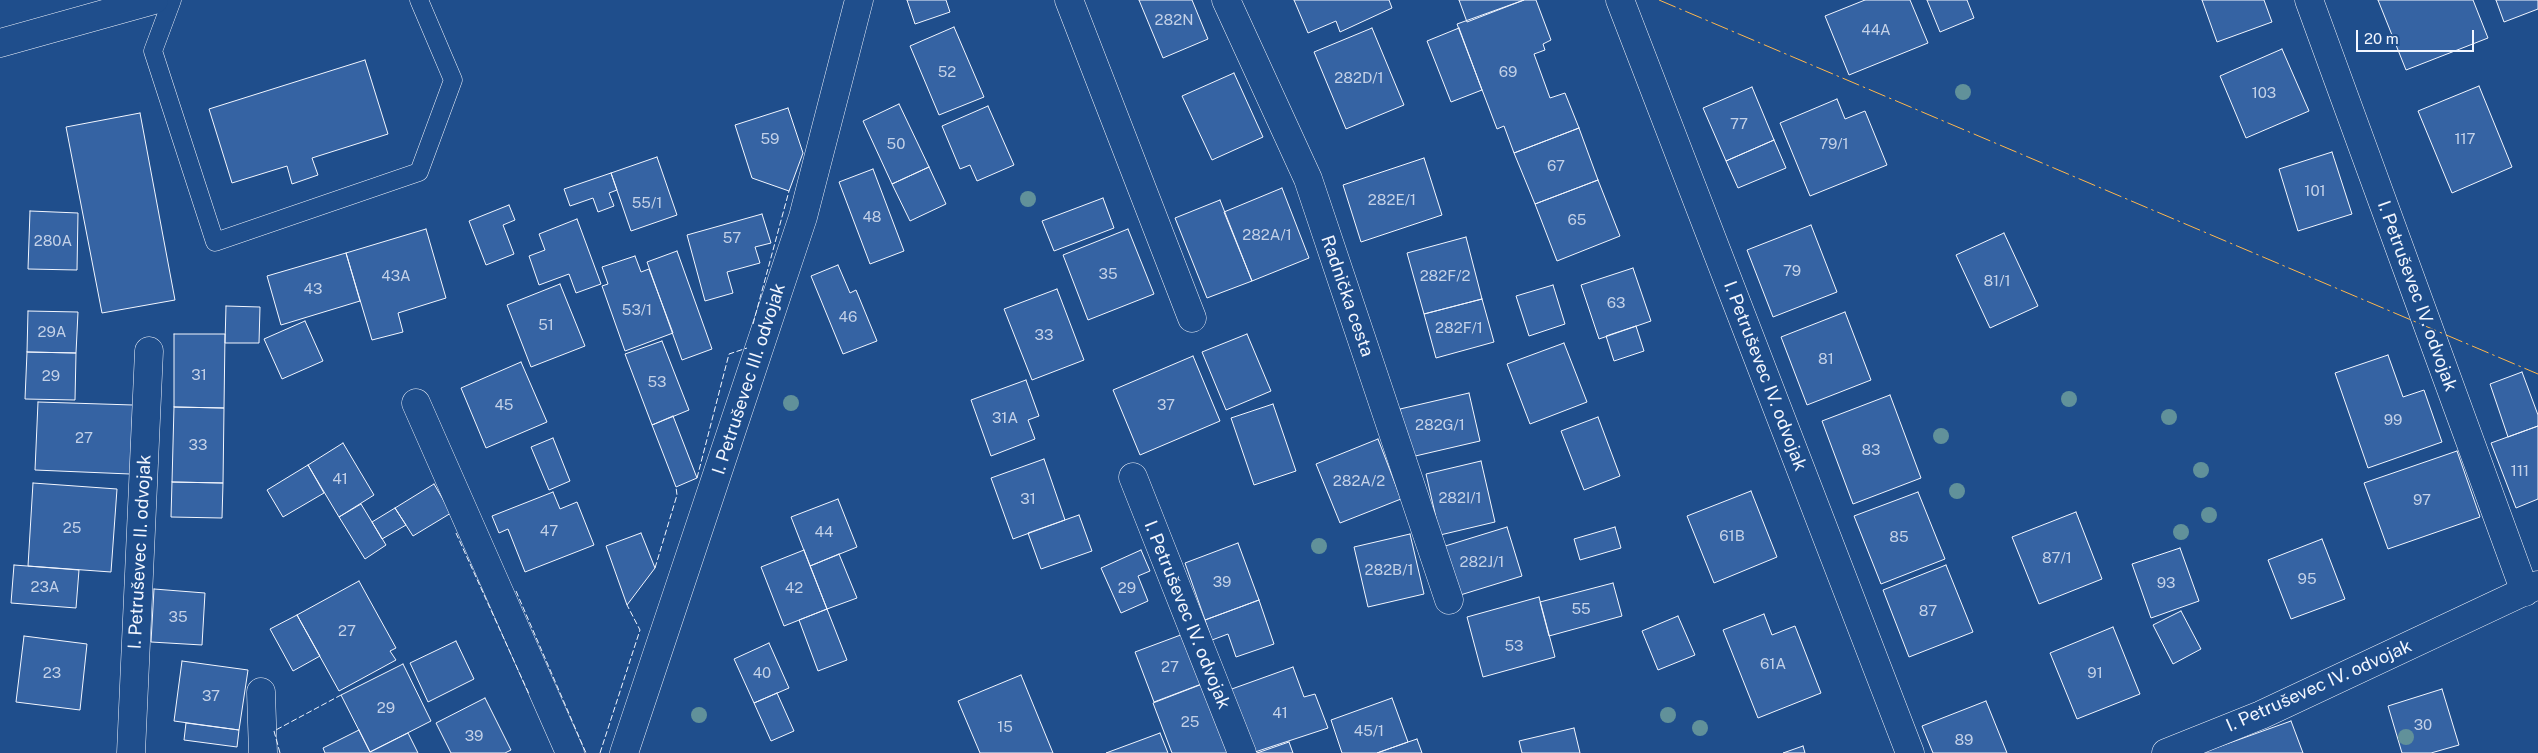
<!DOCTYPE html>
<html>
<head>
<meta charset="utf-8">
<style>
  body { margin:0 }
  #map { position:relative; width:2538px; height:753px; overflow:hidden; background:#1f4e8c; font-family:"Public Sans",sans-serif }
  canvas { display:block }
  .scale { position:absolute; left:2356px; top:30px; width:118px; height:22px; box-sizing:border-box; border:2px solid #f2f6ff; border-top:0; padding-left:6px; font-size:15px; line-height:18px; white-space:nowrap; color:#f2f6ff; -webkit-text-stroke:4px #1f4e8c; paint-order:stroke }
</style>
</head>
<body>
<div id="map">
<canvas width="2538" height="753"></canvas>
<div class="scale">20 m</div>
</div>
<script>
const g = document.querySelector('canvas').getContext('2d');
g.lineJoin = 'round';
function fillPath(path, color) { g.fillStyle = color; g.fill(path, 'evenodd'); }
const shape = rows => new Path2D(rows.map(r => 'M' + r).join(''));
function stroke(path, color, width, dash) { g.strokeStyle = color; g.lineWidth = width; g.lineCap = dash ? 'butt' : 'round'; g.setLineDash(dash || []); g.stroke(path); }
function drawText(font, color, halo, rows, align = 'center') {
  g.font = font + ' "Public Sans",sans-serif'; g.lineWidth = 4; g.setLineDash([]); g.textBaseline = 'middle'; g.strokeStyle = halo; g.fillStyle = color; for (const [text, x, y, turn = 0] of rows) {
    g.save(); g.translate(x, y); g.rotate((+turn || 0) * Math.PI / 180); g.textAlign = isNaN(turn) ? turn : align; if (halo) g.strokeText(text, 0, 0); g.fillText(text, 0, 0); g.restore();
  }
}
const building = shape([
  [907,0,946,0,950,12,915,24,907,0],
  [1139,0,1192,0,1208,39,1163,58,1139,0],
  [1294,0,1389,0,1392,8,1340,32,1336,21,1308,33,1294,0],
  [1459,0,1524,0,1467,22,1459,0],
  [1524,0,1536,0,1551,40,1543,44,1545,50,1534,54,1550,98,1565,93,1579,128,1514,153,1504,126,1497,129,1457,24,1524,0],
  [1865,0,1910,0,1928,43,1849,75,1825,16,1865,0],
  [1927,0,1967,0,1974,18,1940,32,1927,0],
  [2202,0,2264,0,2272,22,2217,42,2202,0],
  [2378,0,2473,0,2488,38,2406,70,2378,0],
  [2496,0,2538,0,2538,9,2504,22,2496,0],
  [954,27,984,97,939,115,910,46,954,27],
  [1372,28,1404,105,1346,129,1314,52,1372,28],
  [1459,28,1482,90,1451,102,1427,41,1459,28],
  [2282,49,2309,111,2246,138,2220,76,2282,49],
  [365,60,388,134,312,158,318,175,292,184,287,166,232,183,209,109,365,60],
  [1234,73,1263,137,1212,160,1182,96,1234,73],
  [2479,86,2512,167,2452,193,2418,111,2479,86],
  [1752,87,1774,140,1726,161,1703,108,1752,87],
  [1837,99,1845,119,1865,111,1887,165,1810,196,1780,123,1837,99],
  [899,104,929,167,892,184,863,121,899,104],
  [988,106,1014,165,977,181,970,165,960,169,942,126,988,106],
  [788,108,803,153,789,191,752,178,735,125,788,108],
  [140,113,175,300,102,313,66,127,140,113],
  [1579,128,1598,180,1535,204,1514,153,1579,128],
  [1774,140,1786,168,1738,188,1726,161,1774,140],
  [2332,152,2352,214,2298,231,2279,169,2332,152],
  [657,157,677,215,631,231,611,173,657,157],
  [1424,158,1442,215,1361,242,1343,185,1424,158],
  [929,167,946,204,910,221,892,184,929,167],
  [873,169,904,251,870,264,839,182,873,169],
  [611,173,617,190,609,193,614,206,598,212,593,198,570,206,564,189,611,173],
  [1598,180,1620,236,1557,261,1535,204,1598,180],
  [1282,188,1309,258,1252,281,1224,212,1282,188],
  [1103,198,1114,228,1054,251,1042,221,1103,198],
  [1220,200,1252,281,1207,298,1175,218,1220,200],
  [509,205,515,220,503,225,514,254,486,265,469,221,509,205],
  [30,211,78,213,77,270,28,269,30,211],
  [762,214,771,243,755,247,760,263,727,272,733,293,705,301,687,235,762,214],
  [577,219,601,284,576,293,569,274,539,285,529,256,545,250,539,234,577,219],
  [1811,225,1837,292,1773,317,1747,250,1811,225],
  [426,229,446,298,398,313,403,332,372,340,346,253,426,229],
  [1128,229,1154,294,1088,320,1063,255,1128,229],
  [2004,233,2038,306,1990,328,1956,255,2004,233],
  [1466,237,1482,299,1424,314,1407,253,1466,237],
  [677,251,712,349,682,360,647,262,677,251],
  [346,253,360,301,281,325,267,276,346,253],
  [635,256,641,272,649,269,673,333,625,351,602,286,608,284,602,267,635,256],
  [838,265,850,293,856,290,877,341,843,354,811,276,838,265],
  [1633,268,1651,321,1599,339,1581,285,1633,268],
  [560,284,585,346,531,367,507,305,560,284],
  [1553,285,1565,324,1529,336,1516,296,1553,285],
  [1057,289,1084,360,1032,380,1004,309,1057,289],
  [1482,299,1494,342,1436,358,1424,314,1482,299],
  [226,306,260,307,259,343,225,343,226,306],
  [28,311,78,312,76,353,27,352,28,311],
  [1845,312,1871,380,1807,405,1781,337,1845,312],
  [305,321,323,361,282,379,264,339,305,321],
  [1636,326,1644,351,1614,361,1606,336,1636,326],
  [174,334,225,334,224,408,174,407,174,334],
  [1247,334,1271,391,1226,410,1202,352,1247,334],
  [662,341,689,410,652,425,625,354,662,341],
  [1564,343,1587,402,1530,424,1507,364,1564,343],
  [27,352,76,353,75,400,25,399,27,352],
  [2388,355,2403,397,2424,390,2442,442,2368,468,2335,373,2388,355],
  [1193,356,1220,421,1140,455,1113,390,1193,356],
  [521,362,547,422,486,448,461,388,521,362],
  [2522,372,2538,415,2538,426,2508,437,2490,384,2522,372],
  [1026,380,1039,416,1028,420,1035,439,991,456,971,400,1026,380],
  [1469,393,1480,441,1411,457,1400,409,1469,393],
  [1890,395,1921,478,1853,504,1822,421,1890,395],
  [38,402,133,405,130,474,35,470,38,402],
  [1273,404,1296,471,1254,485,1231,418,1273,404],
  [174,407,224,408,223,483,172,482,174,407],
  [673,416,697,478,676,487,652,425,673,416],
  [1598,417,1620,476,1584,490,1561,431,1598,417],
  [2538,426,2538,499,2516,508,2491,443,2538,426],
  [553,438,570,481,549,490,531,447,553,438],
  [1378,439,1401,499,1340,523,1316,464,1378,439],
  [343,443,374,495,339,517,308,465,343,443],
  [2457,451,2480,517,2388,549,2364,483,2457,451],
  [1044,459,1065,520,1013,539,991,478,1044,459],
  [1481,461,1495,522,1440,535,1426,474,1481,461],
  [308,465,324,493,283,517,267,490,308,465],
  [172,482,223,483,222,518,171,517,172,482],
  [33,483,117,489,111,572,28,566,33,483],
  [434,484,451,513,413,536,395,508,434,484],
  [1751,491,1777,557,1714,583,1687,516,1751,491],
  [553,492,560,509,577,502,594,545,525,572,508,529,499,533,492,516,553,492],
  [1918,492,1945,559,1881,584,1854,516,1918,492],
  [838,499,857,547,810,566,791,517,838,499],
  [361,504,386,545,365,559,339,517,361,504],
  [395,508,406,525,382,539,372,522,395,508],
  [2076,512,2102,579,2039,604,2012,537,2076,512],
  [1079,515,1092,551,1041,569,1028,533,1079,515],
  [1507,527,1522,576,1457,596,1442,547,1507,527],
  [1615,527,1621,548,1580,560,1574,539,1615,527],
  [641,533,655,568,627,605,606,546,641,533],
  [1410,534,1424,594,1368,607,1354,547,1410,534],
  [2322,539,2345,599,2291,619,2268,560,2322,539],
  [1238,543,1259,600,1205,620,1185,563,1238,543],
  [2180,548,2199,601,2151,618,2132,564,2180,548],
  [804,550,827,609,784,626,761,567,804,550],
  [1141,550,1150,571,1138,576,1148,601,1121,613,1101,568,1141,550],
  [839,554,857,598,827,609,810,566,839,554],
  [14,565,79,570,76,608,11,603,14,565],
  [1946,565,1973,632,1909,657,1883,590,1946,565],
  [359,581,396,648,390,651,396,660,339,691,297,615,359,581],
  [1613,583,1622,616,1549,636,1540,602,1613,583],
  [154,589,205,593,202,645,151,642,154,589],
  [1539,597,1555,657,1483,677,1467,617,1539,597],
  [1259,600,1274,644,1236,657,1228,634,1212,640,1205,620,1259,600],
  [827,609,847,660,818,671,799,620,827,609],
  [2181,611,2201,649,2173,664,2153,625,2181,611],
  [1764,614,1772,635,1795,626,1821,693,1758,718,1723,630,1764,614],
  [297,615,320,656,293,671,270,629,297,615],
  [1678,616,1695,655,1658,670,1642,631,1678,616],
  [2113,627,2140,694,2077,719,2050,653,2113,627],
  [1186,633,1204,683,1154,702,1135,652,1186,633],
  [24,636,87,644,80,710,16,702,24,636],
  [456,641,474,679,428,702,410,663,456,641],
  [769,643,789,688,754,703,734,659,769,643],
  [182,661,248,670,239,730,174,721,182,661],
  [403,664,431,721,370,752,341,695,403,664],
  [1293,667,1304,697,1315,694,1328,728,1252,753,1229,690,1293,667],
  [1021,675,1053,753,980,753,958,701,1021,675],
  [1205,683,1231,753,1172,753,1153,703,1205,683],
  [2442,689,2459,745,2431,753,2402,753,2388,706,2442,689],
  [777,693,794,731,771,741,754,703,777,693],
  [485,698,511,750,505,753,451,753,436,723,485,698],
  [1392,698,1408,742,1377,753,1342,753,1331,720,1392,698],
  [1986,701,2007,753,1933,753,1922,726,1986,701],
  [2291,721,2303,753,2204,753,2204,752,2291,721],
  [186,723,239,730,237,747,184,740,186,723],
  [1574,728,1580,753,1522,753,1519,741,1574,728],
  [359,730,370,752,408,733,418,753,325,753,323,748,359,730],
  [1160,733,1168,753,1106,753,1160,733],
  [1417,739,1422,753,1377,753,1408,742,1417,739],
  [1289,742,1293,753,1257,753,1289,742],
  [1803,746,1805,753,1783,753,1803,746]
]);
fillPath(building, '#3563a3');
stroke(building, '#f2f6ff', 1);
const lane = shape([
  [172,0,153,51,215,242,419,172,453,80,419,0]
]);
const street = shape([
  [1069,0,1192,318],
  [1226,0,1308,179,1449,600],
  [1620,0,1910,753],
  [2309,0,2525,592],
  [0,43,154,0],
  [416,403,570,753],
  [1133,477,1242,753],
  [261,692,263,753],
  [131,753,149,351],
  [624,753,803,217,859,0],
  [2166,753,2261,715,2538,585]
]);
stroke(lane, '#f2f6ff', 19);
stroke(street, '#f2f6ff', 29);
stroke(lane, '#1f4e8c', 18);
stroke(street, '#1f4e8c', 28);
stroke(shape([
  [753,324,789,191],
  [697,478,729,354,747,348],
  [456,533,529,694],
  [655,568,677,495,676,487],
  [516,591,586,753],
  [280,753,274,731,341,695],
  [600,753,640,630,627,605]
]), '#f2f6ff', 1, [6, 2.5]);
stroke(shape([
  [1659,0,2538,374]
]), '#ffb74d', 1, [18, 4, 2.5, 4]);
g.fillStyle = '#61919a';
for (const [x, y] of [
  [1963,92],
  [1028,199],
  [2069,399],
  [791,403],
  [2169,417],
  [1941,436],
  [2201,470],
  [1957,491],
  [2209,515],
  [2181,532],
  [1319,546],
  [699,715],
  [1668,715],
  [1700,728],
  [2406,737]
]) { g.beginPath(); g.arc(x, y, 8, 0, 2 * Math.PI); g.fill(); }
drawText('15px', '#c3d1e8', null, [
  ["282N",1174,20],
  ["44A",1876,30],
  ["52",947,72],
  ["69",1508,72],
  ["282D/1",1359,78],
  ["103",2264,93],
  ["77",1739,124],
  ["59",770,139],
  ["117",2465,139],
  ["50",896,144],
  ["79/1",1834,144],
  ["67",1556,166],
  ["101",2315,191],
  ["282E/1",1392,200],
  ["55/1",647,203],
  ["48",872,217],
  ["65",1577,220],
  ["282A/1",1267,235],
  ["57",732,238],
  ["280A",53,241],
  ["79",1792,271],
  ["35",1108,274],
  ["43A",396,276],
  ["282F/2",1445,276],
  ["81/1",1997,281],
  ["43",313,289],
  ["63",1616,303],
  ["53/1",637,310],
  ["46",848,317],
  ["51",546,325],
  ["282F/1",1459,328],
  ["29A",52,332],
  ["33",1044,335],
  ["81",1826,359],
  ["31",199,375],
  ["29",51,376],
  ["53",657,382],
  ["45",504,405],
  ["37",1166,405],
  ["31A",1005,418],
  ["99",2393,420],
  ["282G/1",1440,425],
  ["27",84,438],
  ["33",198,445],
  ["83",1871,450],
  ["111",2520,471],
  ["41",340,479],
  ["282A/2",1359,481],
  ["282I/1",1460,498],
  ["31",1028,499],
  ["97",2422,500],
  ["25",72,528],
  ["47",549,531],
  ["44",824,532],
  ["61B",1732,536],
  ["85",1899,537],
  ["87/1",2057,558],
  ["282J/1",1482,562],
  ["282B/1",1389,570],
  ["95",2307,579],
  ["39",1222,582],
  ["93",2166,583],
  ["23A",45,587],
  ["42",794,588],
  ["29",1127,588],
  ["55",1581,609],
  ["87",1928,611],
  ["35",178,617],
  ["27",347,631],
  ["53",1514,646],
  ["61A",1773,664],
  ["27",1170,667],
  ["23",52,673],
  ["40",762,673],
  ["91",2095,673],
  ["37",211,696],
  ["29",386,708],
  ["41",1280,713],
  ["25",1190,722],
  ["30",2423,725],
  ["15",1005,727],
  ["45/1",1369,731],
  ["39",474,736],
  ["89",1964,740]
]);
drawText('18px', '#f2f6ff', '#1f4e8c', [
  ["Radnička cesta",1347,296,71],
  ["I. Petruševec IV. odvojak",2417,296,70],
  ["I. Petruševec IV. odvojak",1765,376,69],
  ["I. Petruševec III. odvojak",749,379,-72],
  ["I. Petruševec II. odvojak",140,552,-87],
  ["I. Petruševec IV. odvojak",1187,615,68],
  ["I. Petruševec IV. odvojak",2319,686,-24]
]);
</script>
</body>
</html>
